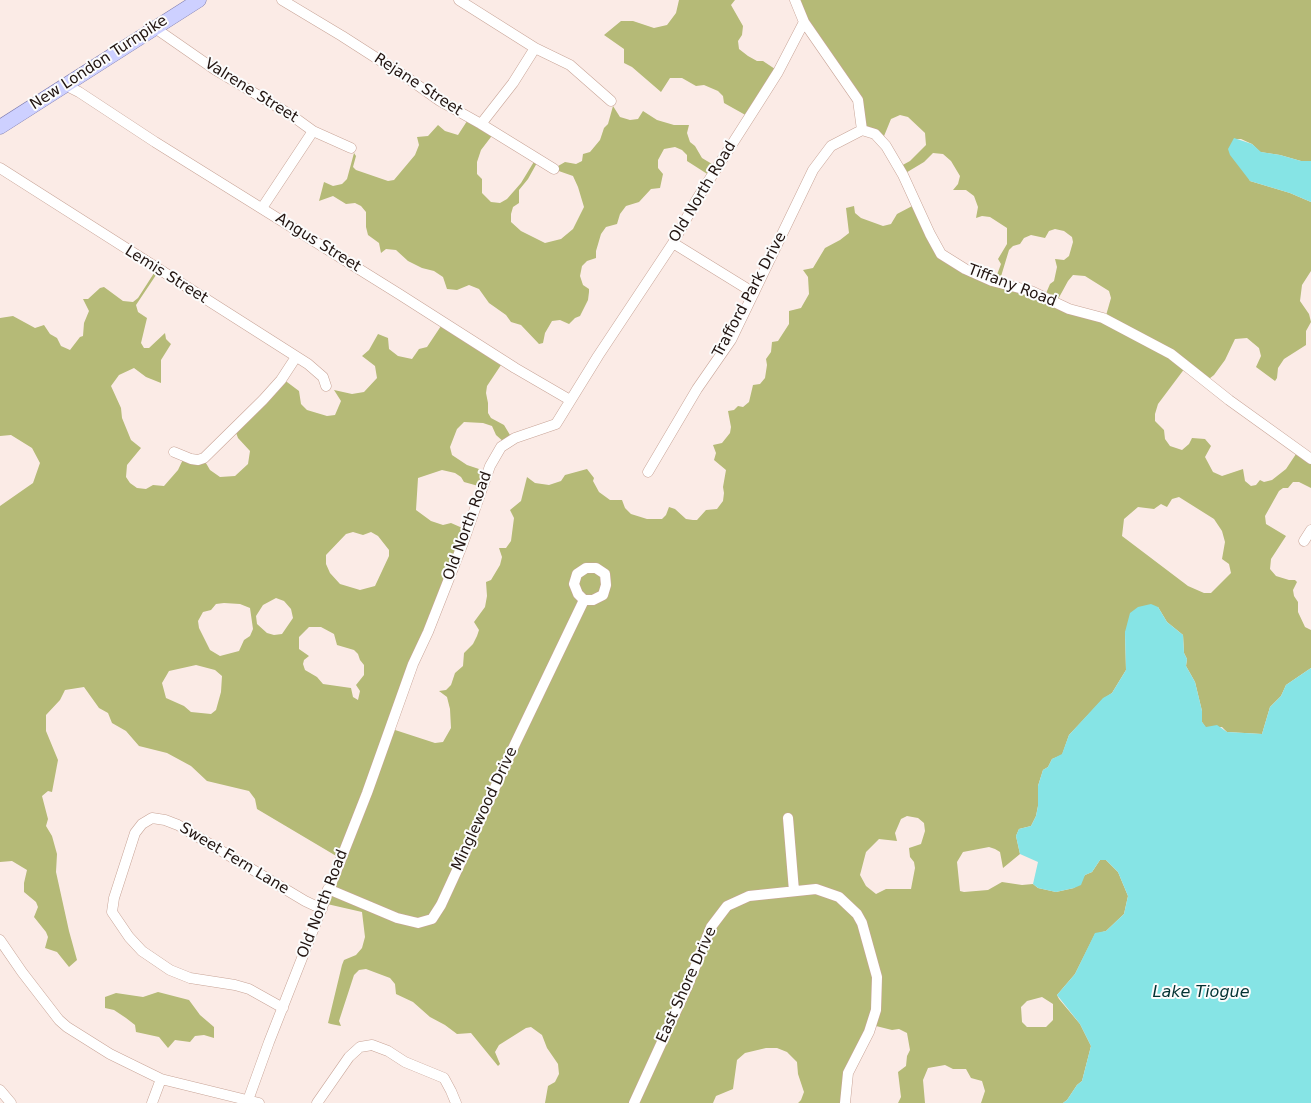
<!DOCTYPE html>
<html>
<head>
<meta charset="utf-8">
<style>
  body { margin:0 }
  canvas { display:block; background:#fbebe6 }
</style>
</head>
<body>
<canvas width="1311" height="1103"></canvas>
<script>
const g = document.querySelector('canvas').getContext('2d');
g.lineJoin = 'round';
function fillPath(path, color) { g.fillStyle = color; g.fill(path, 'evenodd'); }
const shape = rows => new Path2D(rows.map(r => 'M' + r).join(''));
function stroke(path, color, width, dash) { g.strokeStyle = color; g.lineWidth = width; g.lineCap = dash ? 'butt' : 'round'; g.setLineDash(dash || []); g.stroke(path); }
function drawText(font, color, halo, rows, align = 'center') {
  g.font = font + ' "DejaVu Sans",sans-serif'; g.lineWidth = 4; g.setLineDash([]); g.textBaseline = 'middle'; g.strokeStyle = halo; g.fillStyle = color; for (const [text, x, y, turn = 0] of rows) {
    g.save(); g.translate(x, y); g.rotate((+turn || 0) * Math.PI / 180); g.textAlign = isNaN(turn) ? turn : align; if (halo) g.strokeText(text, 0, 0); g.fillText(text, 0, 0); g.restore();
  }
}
fillPath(shape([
  [679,0,735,0,731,5,743,26,742,35,738,41,739,49,748,56,757,61,763,61,778,71,749,117,724,103,723,96,718,91,704,85,696,86,682,78,670,78,661,92,632,67,624,63,624,49,604,35,621,21,633,21,654,28,667,25,676,13],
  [794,0,1311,0,1311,161,1301,161,1280,155,1260,152,1252,144,1241,139,1234,139,1250,181,1290,193,1311,202,1311,271,1302,285,1300,301,1309,314,1311,322,1306,331,1306,345,1284,359,1278,368,1277,378,1275,381,1256,367,1261,356,1259,348,1247,338,1235,339,1225,360,1214,375,1205,382,1185,368,1158,404,1155,414,1155,421,1164,430,1165,439,1170,446,1182,450,1189,444,1192,438,1205,439,1211,446,1205,457,1213,472,1222,476,1243,469,1245,481,1251,486,1256,485,1260,480,1264,482,1272,480,1286,469,1298,451,1311,460,1311,488,1299,482,1293,482,1288,488,1283,488,1279,491,1265,516,1266,524,1286,536,1271,559,1270,569,1276,576,1289,580,1295,580,1297,582,1293,590,1294,596,1298,602,1298,612,1305,627,1311,630,1311,668,1286,685,1281,696,1270,707,1262,734,1227,732,1222,727,1206,728,1202,722,1202,711,1195,682,1186,666,1187,659,1184,653,1183,635,1167,622,1158,607,1125,632,1126,670,1112,693,1103,699,1069,735,1062,755,1052,759,1048,767,1043,770,1038,786,1038,806,1036,816,1031,826,1019,829,1016,836,1020,854,1003,868,1000,852,995,849,989,847,963,852,957,862,960,891,964,892,988,890,1002,882,1022,885,1033,884,1038,888,1056,892,1074,888,1085,875,1092,872,1100,860,1106,860,1118,872,1128,896,1124,914,1106,931,1095,934,1075,974,1057,995,1059,999,1080,1024,1091,1046,1082,1081,1077,1085,1067,1100,1063,1103,981,1103,985,1091,982,1081,971,1078,966,1069,953,1069,945,1065,928,1068,923,1080,925,1103,898,1103,901,1097,898,1072,906,1066,907,1056,910,1050,907,1033,899,1029,892,1030,872,1025,853,1064,845,1103,798,1103,801,1100,804,1092,798,1074,797,1062,787,1052,777,1048,766,1048,745,1053,737,1060,733,1089,716,1096,713,1103,545,1103,548,1086,555,1082,559,1074,558,1064,547,1048,542,1035,531,1027,526,1028,499,1045,495,1052,500,1064,498,1066,471,1033,457,1034,445,1025,430,1017,413,1002,396,994,395,984,390,978,366,969,359,970,354,975,339,1021,341,1026,331,1024,328,1023,342,965,344,960,356,955,362,948,365,937,362,912,327,904,343,860,257,809,255,799,249,791,207,781,191,766,167,753,139,746,126,731,112,723,108,713,99,708,84,687,65,690,60,700,46,715,46,731,58,760,52,792,48,791,42,796,48,819,46,826,52,836,57,854,56,872,69,931,77,960,69,967,57,952,45,948,48,937,46,932,34,917,38,907,36,902,24,892,24,883,27,870,12,861,0,862,0,506,33,483,40,463,32,448,11,435,0,436,0,318,13,316,35,328,44,325,50,334,57,338,61,346,70,350,80,337,83,336,84,323,89,311,83,299,88,299,100,288,104,287,123,301,133,302,138,298,156,270,158,272,136,305,138,312,147,318,141,343,144,348,149,348,165,333,166,339,171,344,161,360,161,383,146,377,134,368,119,375,111,386,121,408,122,418,131,440,141,448,127,465,126,477,130,483,137,488,146,489,153,485,164,486,178,470,186,453,203,458,210,470,220,477,235,476,248,464,250,451,238,438,235,430,283,379,299,391,301,404,307,410,327,416,335,415,341,401,334,390,352,394,364,392,377,378,375,366,362,356,369,350,378,334,388,338,389,349,398,356,412,359,419,349,427,347,443,323,503,362,487,386,486,393,488,403,488,413,491,418,504,425,513,440,505,443,496,435,492,426,483,423,464,422,457,429,450,447,452,455,467,465,488,472,482,487,464,482,461,477,455,473,442,470,418,478,416,510,431,521,443,525,451,523,467,530,392,729,435,743,443,742,451,728,450,709,447,697,439,691,446,690,451,685,455,673,463,666,464,653,473,644,477,636,479,630,474,622,485,607,487,596,486,582,491,580,500,565,502,557,499,548,506,548,511,541,514,518,510,510,521,501,527,477,535,483,549,485,561,481,565,475,587,469,594,478,593,481,599,492,610,500,622,500,625,508,631,514,647,519,662,519,666,515,669,507,675,509,686,519,693,520,697,520,706,510,717,509,723,501,724,493,723,487,726,470,714,460,716,453,713,445,722,443,730,433,731,427,728,411,734,410,738,406,743,407,749,402,753,385,760,384,765,378,767,365,766,359,771,352,772,342,778,341,789,324,789,311,801,308,809,294,808,277,803,270,813,268,825,248,840,240,849,233,846,208,854,206,855,213,861,218,883,226,891,224,897,214,916,204,942,255,995,280,1001,264,998,259,1007,244,1007,228,990,217,982,216,976,218,978,207,974,196,966,190,953,190,958,184,960,176,951,161,943,154,933,153,924,162,904,174,899,167,910,161,926,145,925,133,908,117,900,115,891,119,882,141,862,130,858,99],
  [1055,229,1064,231,1072,237,1073,242,1069,256,1064,260,1055,259,1057,267,1054,281,1050,284,1044,298,999,283,1009,250,1013,246,1020,244,1024,238,1031,235,1045,238,1049,231],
  [1073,275,1085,276,1109,291,1111,298,1105,319,1056,303,1068,281],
  [1179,497,1214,519,1222,531,1225,542,1222,559,1229,564,1231,573,1211,593,1204,593,1188,586,1122,536,1124,519,1138,507,1154,509,1161,504,1167,507,1172,499],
  [353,532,363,535,371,532,378,536,389,550,389,556,375,586,360,590,340,584,330,573,326,564,326,555,346,534],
  [276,598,284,601,291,609,293,618,282,634,274,635,267,633,257,624,256,616,263,605],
  [224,603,240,604,250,608,253,629,250,636,244,640,239,651,220,656,210,650,199,628,198,621,203,612,211,610,216,604],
  [309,627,321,627,334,634,337,645,354,650,358,654,360,660,364,665,364,675,356,685,360,691,358,700,353,697,351,688,323,684,317,677,305,670,303,664,304,660,309,656,299,649,299,637],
  [196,665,215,670,222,676,221,692,216,710,211,714,191,712,184,706,166,698,162,683,169,671],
  [907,816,918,818,924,823,925,831,921,844,909,848,910,857,914,862,915,868,911,889,886,889,876,894,866,886,860,875,866,852,879,839,897,841,895,833,901,819],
  [1042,997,1053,1004,1053,1020,1046,1027,1027,1027,1022,1022,1021,1007,1027,1001],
  [613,106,620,117,630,120,638,119,643,111,657,120,674,125,689,125,687,133,690,142,695,146,702,158,717,167,712,177,687,161,687,155,682,150,675,147,664,149,658,160,658,168,663,174,660,188,651,189,639,202,626,206,620,214,617,224,606,227,601,234,596,251,596,258,587,261,582,266,580,276,583,285,589,289,589,292,588,300,580,316,575,318,569,324,560,320,552,321,545,333,543,343,539,344,521,325,511,322,506,315,489,303,479,289,469,285,457,290,447,289,443,277,434,271,422,268,408,261,396,250,386,249,381,253,379,243,368,235,366,227,366,212,361,206,355,203,346,204,333,196,319,201,324,182,333,186,342,184,347,179,354,153,356,156,353,167,356,170,388,181,394,180,415,155,419,145,417,137,428,136,438,125,445,131,458,135,469,118,494,133,481,150,477,162,477,174,482,179,482,193,491,202,500,203,507,199,521,183,535,160,538,161,528,179,519,190,519,203,513,207,511,214,511,222,521,231,545,243,561,239,573,229,584,207,578,187,573,176,553,169,565,162,576,164,582,161,583,154,590,152,600,140,604,128,608,124],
  [158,992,189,1000,200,1015,214,1027,214,1038,204,1035,195,1036,190,1042,175,1040,168,1048,159,1037,136,1032,135,1025,126,1018,114,1010,105,1008,105,997,116,993,143,997]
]), '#b5ba77');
fillPath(shape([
  [1234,138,1252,144,1261,152,1280,155,1301,161,1311,161,1311,202,1290,193,1250,181,1230,155,1228,149],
  [1151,604,1158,607,1167,622,1183,635,1184,653,1187,659,1186,666,1195,682,1202,711,1202,722,1206,727,1217,725,1227,732,1262,734,1270,707,1281,696,1286,685,1311,668,1311,1103,1063,1103,1067,1100,1077,1085,1082,1081,1091,1046,1080,1024,1057,995,1075,974,1095,933,1106,931,1124,914,1128,896,1118,872,1106,860,1100,860,1092,872,1085,875,1081,885,1074,888,1056,892,1038,888,1033,884,1038,862,1020,854,1016,836,1019,829,1031,826,1036,816,1038,806,1038,786,1043,770,1048,767,1052,759,1062,754,1069,735,1103,698,1112,693,1126,670,1125,632,1130,613,1138,607]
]), '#86e4e5');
const minor = shape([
  [282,0,342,36,409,79,440,101,481,124,554,169],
  [459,0,535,48,570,65,611,101],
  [795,0,804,22,858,100,862,130],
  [155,28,214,69,291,115,313,131,351,148],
  [65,85,79,92,155,142,399,294,515,368,570,400],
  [481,124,513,83,535,48],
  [862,130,875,134,886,146,903,175,930,234,941,254,965,269,992,281,1031,291,1069,309,1103,318,1171,354,1229,400,1311,459],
  [0,168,308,364,323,377,326,386],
  [262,208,313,131],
  [673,243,754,293],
  [174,452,191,459,198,460,204,458,263,400,281,380,296,357],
  [648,472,697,389,731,340,813,170,831,146,862,130],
  [1304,541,1311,530],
  [788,818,794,891],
  [328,889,397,918,418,923,432,919,441,905,515,744,584,600,578,594,574,584,577,574,586,568,596,568,605,574,606,585,603,595,593,600,584,600],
  [0,940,22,972,59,1020,67,1027,110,1054,161,1079,259,1103],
  [283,1008,249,989,235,985,190,978,170,970,142,951,129,937,112,912,114,898,135,833,142,824,152,818,165,820,178,825,305,901,322,909],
  [0,1090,11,1103],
  [152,1103,161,1079],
  [247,1103,269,1042,367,793,413,664,428,632,463,543,490,466,501,447,515,438,556,424,598,356,673,243,697,199,759,102,778,72,804,22],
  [317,1103,349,1057,360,1047,372,1045,388,1051,405,1062,444,1078,451,1091,456,1103],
  [634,1103,688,985,711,927,727,906,749,896,816,889,839,897,857,914,862,923,877,977,876,1010,869,1032,848,1073,845,1103]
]);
const major = shape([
  [0,127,199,0]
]);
stroke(minor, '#c8a497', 11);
stroke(major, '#7b79ab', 15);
stroke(minor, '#fff', 10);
stroke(major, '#cdd0ff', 14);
drawText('15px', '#211410', '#fcfcfc', [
  ["New London Turnpike",99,63,-33],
  ["Rejane Street",418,85,33],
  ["Valrene Street",251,91,32],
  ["Old North Road",703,192,-59],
  ["Angus Street",318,243,32],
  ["Lemis Street",166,275,32],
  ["Tiffany Road",1012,286,21],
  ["Trafford Park Drive",750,295,-62],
  ["Old North Road",468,526,-70],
  ["Minglewood Drive",485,809,-65],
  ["Sweet Fern Lane",234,859,31],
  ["Old North Road",323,904,-69],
  ["East Shore Drive",687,985,-66]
]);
drawText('italic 16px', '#023232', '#fcfcfc', [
  ["Lake Tiogue",1201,993]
]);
</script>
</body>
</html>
